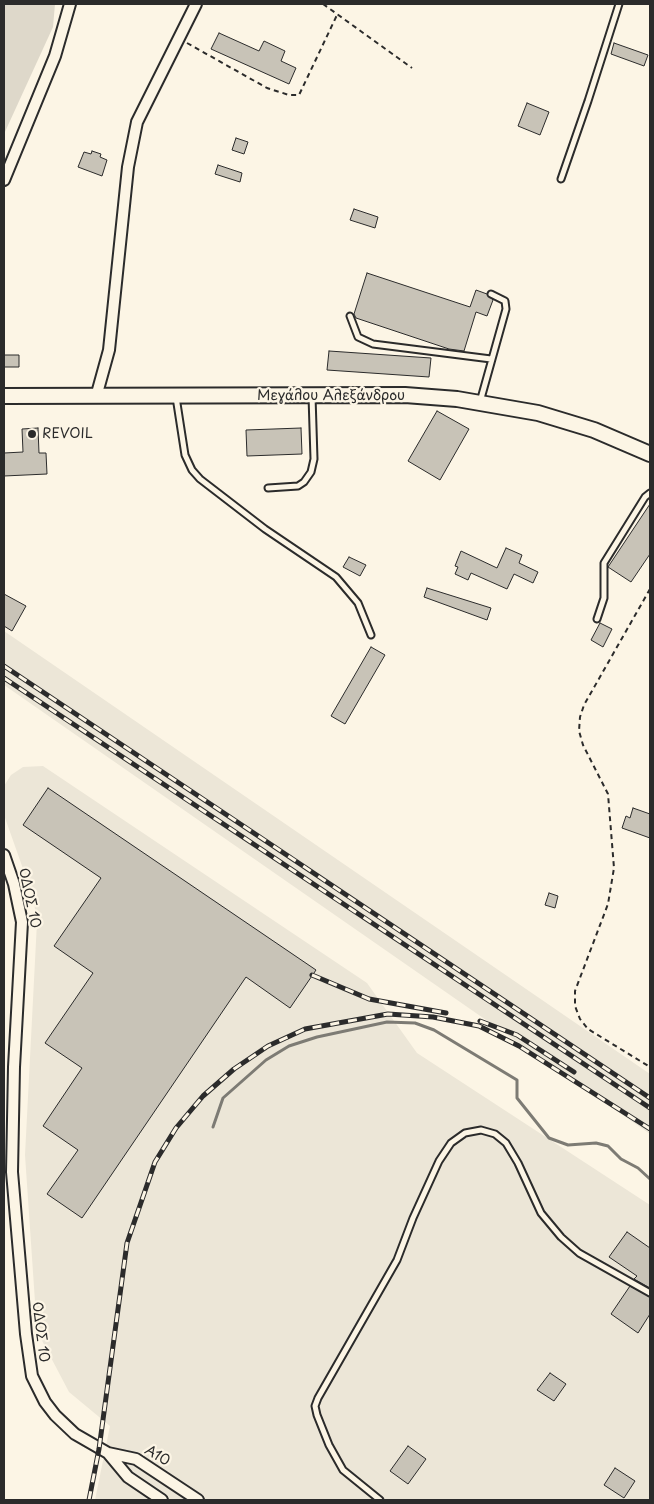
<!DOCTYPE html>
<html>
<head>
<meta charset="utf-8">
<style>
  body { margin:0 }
  #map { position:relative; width:654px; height:1504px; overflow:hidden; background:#fcf5e5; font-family:"Playpen Sans",sans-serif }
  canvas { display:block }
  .frame { position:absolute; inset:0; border:5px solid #2b2b2b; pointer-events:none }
</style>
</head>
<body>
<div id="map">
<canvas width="654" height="1504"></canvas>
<div class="frame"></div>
</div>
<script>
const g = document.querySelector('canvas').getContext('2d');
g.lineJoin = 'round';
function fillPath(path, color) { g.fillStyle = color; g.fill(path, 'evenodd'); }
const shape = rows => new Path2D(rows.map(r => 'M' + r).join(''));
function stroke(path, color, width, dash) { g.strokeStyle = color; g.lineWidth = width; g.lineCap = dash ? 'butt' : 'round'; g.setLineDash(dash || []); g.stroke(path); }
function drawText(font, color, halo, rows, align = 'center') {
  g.font = font + ' "Playpen Sans",sans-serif'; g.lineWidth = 4.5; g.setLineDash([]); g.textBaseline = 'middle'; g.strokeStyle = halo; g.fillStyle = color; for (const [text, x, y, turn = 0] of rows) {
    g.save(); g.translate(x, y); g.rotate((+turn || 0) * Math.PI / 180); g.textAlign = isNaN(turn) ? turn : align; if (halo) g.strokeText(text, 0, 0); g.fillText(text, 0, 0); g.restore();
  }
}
fillPath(shape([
  [4,631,650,1074,650,1134,4,685],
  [43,766,367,983,417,1053,650,1205,650,1500,95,1500,110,1426,69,1392,37,1331,25,1155,37,922,33,897,4,815,4,786,11,775,23,767]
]), '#ece6d7');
fillPath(shape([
  [4,4,55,4,53,27,4,134]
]), '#ded8ca');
stroke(shape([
  [213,1127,223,1098,266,1060,289,1046,317,1037,387,1022,415,1023,434,1030,517,1080,517,1098,549,1138,568,1145,596,1143,608,1146,621,1159,638,1168,650,1179]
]), '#7d7b74', 3);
const building = shape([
  [219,33,259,51,264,41,285,51,281,61,296,68,289,84,211,49,219,33],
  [614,43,648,55,644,66,611,54,614,43],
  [527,103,549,112,540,135,518,126,527,103],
  [236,138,248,142,244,154,232,150,236,138],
  [92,151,101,154,100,157,107,160,102,176,78,167,84,152,91,154,92,151],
  [218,165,242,173,240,182,215,174,218,165],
  [354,209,378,217,375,228,350,220,354,209],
  [367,273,470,307,476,290,487,294,493,300,487,316,476,312,464,351,449,349,356,318,354,314,367,273],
  [329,351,431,358,429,377,327,370,329,351],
  [4,355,19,355,19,367,4,367,4,355],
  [437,411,469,429,440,480,408,461,437,411],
  [38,428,39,453,46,453,47,474,4,476,4,453,23,452,22,429,38,428],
  [301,428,302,454,247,456,246,430,301,428],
  [650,504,650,554,631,582,608,567,650,504],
  [506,548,522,555,519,563,538,572,533,583,514,574,507,589,471,573,468,580,455,574,458,567,455,566,461,551,497,568,506,548],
  [349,557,366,565,360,576,343,567,349,557],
  [427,588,491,608,487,620,424,597,427,588],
  [4,594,26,606,12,631,4,626,4,594],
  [600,623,612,629,603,647,591,640,600,623],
  [371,647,385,655,345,724,331,716,371,647],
  [48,788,316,970,290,1008,246,977,82,1218,47,1194,78,1150,43,1126,82,1068,45,1043,93,973,54,946,101,878,23,825,48,788],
  [633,808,650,814,650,838,622,828,626,816,630,818,633,808],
  [549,893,558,896,555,908,545,905,549,893],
  [627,1232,650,1248,650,1288,634,1279,637,1276,609,1257,627,1232],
  [630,1286,650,1297,650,1314,638,1333,611,1314,630,1286],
  [550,1373,566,1384,554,1401,537,1390,550,1373],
  [408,1446,426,1459,408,1484,390,1471,408,1446],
  [615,1468,635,1481,624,1498,604,1485,615,1468]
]);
fillPath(building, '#c8c3b7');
stroke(building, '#2b2b2b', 1);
const lane = shape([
  [561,179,588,101,619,4],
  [350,316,358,337,373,344,491,359],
  [176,397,185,455,192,470,200,479,265,529,336,577,358,603,371,635],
  [480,402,506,309,505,301,491,294],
  [268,488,298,486,304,482,311,472,314,459,312,396],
  [597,619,604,598,604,563,645,497,650,493],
  [380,1500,343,1470,329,1445,317,1415,315,1406,318,1398,397,1260,413,1218,439,1161,451,1143,465,1133,481,1130,495,1134,506,1143,518,1163,541,1213,561,1237,579,1253,650,1293]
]);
const street = shape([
  [4,180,55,56,70,4],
  [96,397,109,350,128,167,137,122,196,4],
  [4,855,14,884,22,922,14,1067,12,1172,26,1334,32,1376,45,1402,55,1415,75,1434,108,1453,136,1459,198,1500],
  [108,1453,128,1477,162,1500]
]);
const secondary = shape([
  [4,396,405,395,457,399,538,413,594,430,650,454]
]);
stroke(lane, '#2b2b2b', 9);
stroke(street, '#2b2b2b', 14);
stroke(secondary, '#2b2b2b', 18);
stroke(shape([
  [323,4,412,68],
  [187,43,267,88,289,95,299,95,337,15],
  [650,589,584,705,580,717,579,731,583,745,608,794,614,868,608,904,575,991,575,1006,580,1019,588,1029,650,1067]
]), '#2b2b2b', 2, [5, 4]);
stroke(lane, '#fcf5e5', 5);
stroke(street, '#fcf5e5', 10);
stroke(secondary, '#fcf5e5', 14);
const rail = shape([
  [4,666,650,1098],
  [4,678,650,1108],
  [312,975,369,999,446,1013],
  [480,1021,517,1035,574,1072],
  [89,1500,99,1449,127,1243,155,1162,176,1128,203,1096,234,1069,268,1046,305,1029,388,1014,433,1017,479,1026,519,1046,650,1129]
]);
stroke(rail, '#2b2b2b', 5);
stroke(rail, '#fcf5e5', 3, [9]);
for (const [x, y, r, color] of [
  [32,434,5,"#2b2b2b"]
]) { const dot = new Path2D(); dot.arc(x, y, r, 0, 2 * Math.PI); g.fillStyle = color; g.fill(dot); stroke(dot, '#fcf5e5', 2); }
drawText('14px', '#2b2b2b', '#fcf5e5', [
  ["Μεγάλου Αλεξάνδρου",331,396],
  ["ΟΔΟΣ 10",29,898,78],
  ["ΟΔΟΣ 10",40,1332,83],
  ["Α10",157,1456,31]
]);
drawText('14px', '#2b2b2b', '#fcf5e5', [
  ["REVOIL",42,434]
], 'left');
</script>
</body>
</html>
